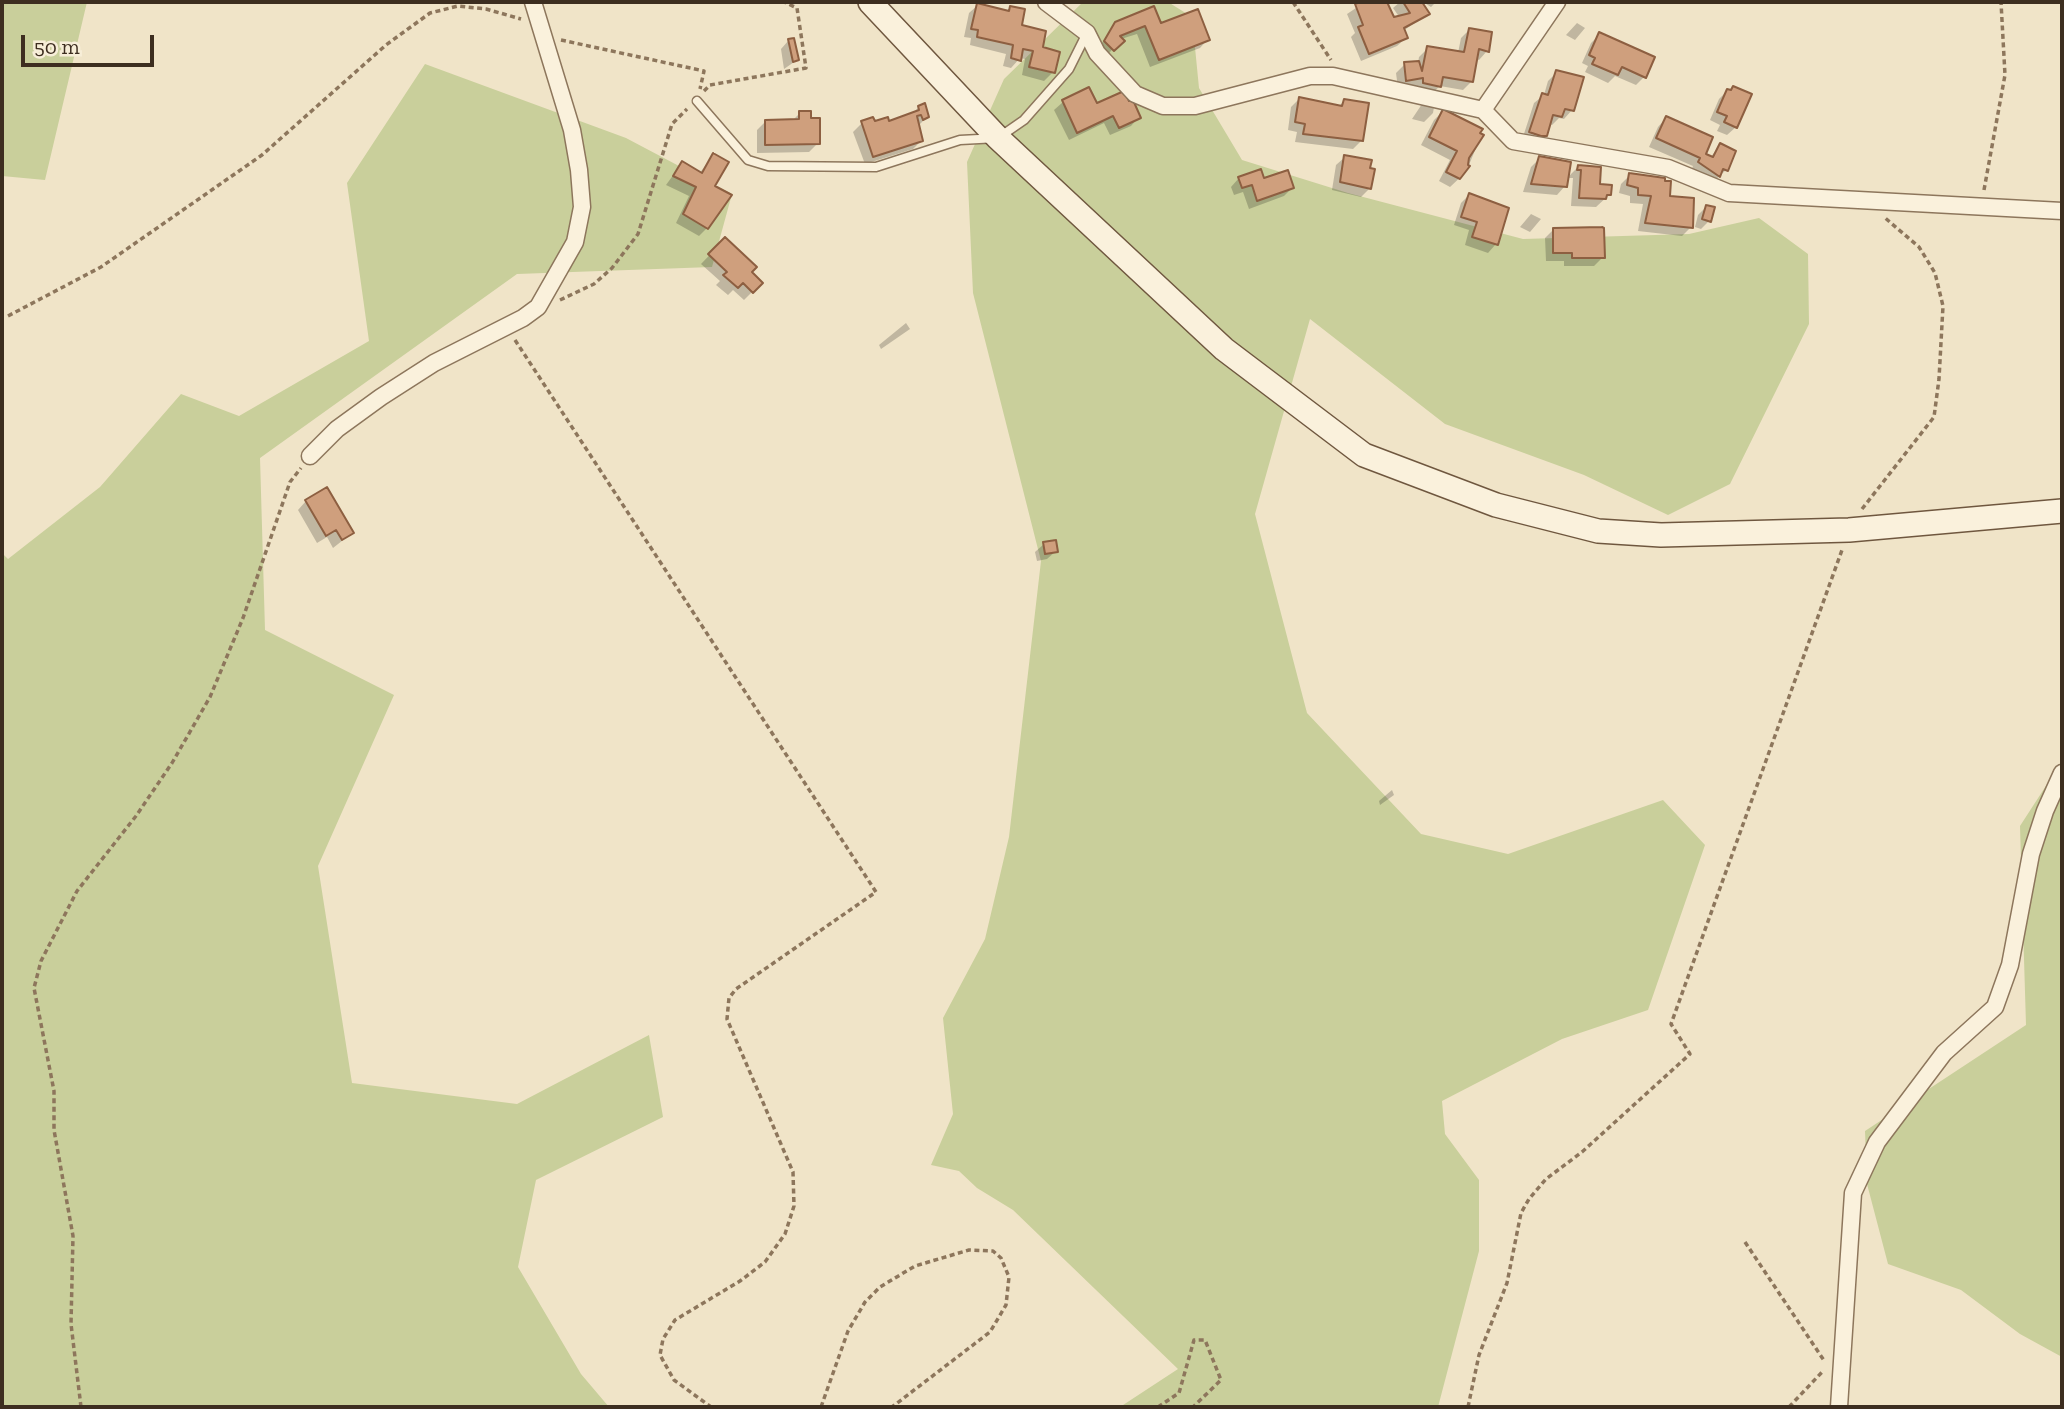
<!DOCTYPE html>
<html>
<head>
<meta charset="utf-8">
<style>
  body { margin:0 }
  #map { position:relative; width:2064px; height:1409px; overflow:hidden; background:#f0e4c8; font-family:"Zilla Slab",serif }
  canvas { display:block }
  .frame { position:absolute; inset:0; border:4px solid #3d2e20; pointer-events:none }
  .scale { position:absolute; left:21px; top:35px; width:133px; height:32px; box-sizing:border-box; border:4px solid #3d2e20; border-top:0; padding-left:9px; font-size:21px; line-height:24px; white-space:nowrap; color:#3d2e20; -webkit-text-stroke:5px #f7eed8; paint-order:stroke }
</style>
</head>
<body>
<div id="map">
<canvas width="2064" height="1409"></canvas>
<div class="frame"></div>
<div class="scale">50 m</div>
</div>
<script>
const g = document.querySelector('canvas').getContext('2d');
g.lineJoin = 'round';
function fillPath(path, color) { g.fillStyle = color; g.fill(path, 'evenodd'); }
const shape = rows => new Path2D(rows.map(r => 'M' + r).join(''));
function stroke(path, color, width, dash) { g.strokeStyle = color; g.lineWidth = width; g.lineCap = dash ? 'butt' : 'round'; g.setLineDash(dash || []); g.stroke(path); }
fillPath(shape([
  [2,2,87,2,45,180,2,176],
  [1083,2,1168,2,1192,17,1199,88,1242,160,1348,193,1523,239,1689,234,1759,218,1808,254,1809,324,1730,484,1668,515,1584,475,1445,424,1310,319,1255,514,1307,713,1421,834,1508,854,1663,800,1705,845,1648,1010,1562,1039,1442,1101,1445,1134,1479,1180,1479,1251,1438,1407,1120,1407,1178,1369,1013,1210,977,1188,959,1171,931,1165,953,1114,943,1018,985,939,1009,837,1041,561,973,293,967,162,1004,79],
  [425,64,626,138,732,194,712,267,517,274,260,458,265,630,394,695,318,866,352,1083,517,1104,649,1035,663,1117,536,1180,518,1267,581,1374,609,1407,2,1407,2,553,8,559,100,487,181,394,239,416,369,341,347,183],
  [2062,761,2062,1357,2020,1334,1961,1290,1888,1264,1867,1184,1865,1131,2026,1025,2020,826]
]), '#c9cf9b');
fillPath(shape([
  [1365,2,1385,2,1393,19,1400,18,1393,8,1400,2,1420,2,1428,14,1403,31,1406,38,1397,46,1361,61,1351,37,1355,33,1347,14],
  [1423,2,1436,2,1431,7],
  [978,5,1007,12,1010,8,1020,26,1041,49,1053,72,1044,81,1022,75,1025,59,1020,58,1011,68,1003,66,1006,54,970,45,971,38,964,37,969,13],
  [1116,23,1160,26,1208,39,1200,48,1150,67,1137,34,1121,39,1105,58,1097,50],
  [1577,23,1585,28,1575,40,1566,35],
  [1470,29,1487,51,1479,60,1476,59,1471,82,1463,90,1440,86,1431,94,1415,91,1416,86,1398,88,1396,73,1405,64,1418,63,1419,57,1428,48,1458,53,1461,38],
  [1600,34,1644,77,1636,85,1615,76,1608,83,1585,72,1588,66,1582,63,1591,43],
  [789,40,797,60,784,69,781,49],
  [1557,72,1572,110,1564,119,1559,118,1552,125,1549,124,1545,135,1537,144,1522,140,1534,103,1544,95,1548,81],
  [1088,90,1096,106,1139,117,1131,126,1110,135,1104,123,1069,140,1054,110,1063,102],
  [1727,91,1736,127,1727,135,1717,131,1720,125,1710,120,1719,99],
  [1300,98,1338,107,1344,101,1362,140,1353,149,1295,142,1297,132,1288,130,1291,107],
  [1422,104,1434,107,1433,113,1424,122,1412,119],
  [919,107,927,117,919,125,921,141,913,149,865,164,853,132,862,123,888,123,911,115],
  [1443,111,1481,136,1466,172,1450,187,1439,181,1450,160,1421,145,1434,120],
  [800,113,818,143,809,152,757,153,757,130,766,121,792,121],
  [1666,118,1703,155,1710,158,1720,145,1726,170,1710,185,1691,171,1693,166,1649,147,1658,127],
  [713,155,707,228,699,236,676,223,689,196,666,185,682,163,699,174],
  [1345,157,1368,169,1370,188,1361,197,1332,190,1336,165],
  [1540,158,1565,186,1557,195,1523,192,1531,167],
  [1578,167,1610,194,1596,207,1571,206,1573,178,1567,178],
  [1630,175,1668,198,1691,227,1682,236,1638,231,1643,204,1630,203,1630,196,1619,193,1621,184],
  [1239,178,1263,180,1292,188,1284,196,1249,209,1243,192,1234,195,1231,187],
  [1469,195,1496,244,1488,253,1465,245,1469,230,1454,225,1461,203],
  [1706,207,1709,221,1701,229,1695,227,1698,215],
  [1531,214,1541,219,1530,232,1520,227],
  [1554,229,1603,257,1594,266,1564,266,1564,261,1546,261,1545,238],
  [725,239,761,283,744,300,733,290,728,295,716,285,720,281,701,264],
  [906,323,910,329,881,349,879,345],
  [306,501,352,533,333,548,327,537,317,543,298,510],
  [1044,544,1056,551,1047,559,1037,561,1035,552],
  [1392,790,1394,795,1380,805,1379,801]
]), '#0003');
const building = shape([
  [1360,2,1387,2,1394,17,1410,13,1403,2,1422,2,1430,14,1404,28,1408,38,1369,54,1358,27,1363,25,1355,4,1360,2],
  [977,3,1009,11,1010,6,1025,9,1022,25,1046,31,1043,47,1060,52,1055,73,1029,67,1033,51,1023,49,1021,61,1011,58,1013,45,977,37,978,30,971,29,977,3],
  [1154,6,1161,23,1198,9,1210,40,1159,60,1145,26,1120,36,1125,41,1114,51,1104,41,1115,22,1154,6],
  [1469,28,1492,32,1489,52,1479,49,1473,82,1443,77,1441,87,1423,83,1423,78,1406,81,1404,62,1419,61,1422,71,1427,46,1464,52,1469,28],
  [1599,32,1655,57,1646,78,1622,67,1618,75,1592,64,1595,58,1589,55,1599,32],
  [794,38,799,60,793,62,788,39,794,38],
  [1556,70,1584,77,1574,111,1565,109,1562,117,1553,115,1547,136,1541,136,1529,132,1542,93,1548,95,1556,70],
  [1733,86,1752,94,1737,128,1724,122,1727,116,1717,112,1727,89,1731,90,1733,86],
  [1089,87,1097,103,1124,91,1129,101,1133,100,1141,118,1119,128,1113,116,1077,133,1062,100,1089,87],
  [1299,97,1342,106,1344,99,1369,103,1363,141,1303,134,1305,124,1295,122,1299,97],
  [925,103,929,117,923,120,921,115,917,116,923,141,873,157,861,121,873,117,875,121,888,117,889,121,919,110,918,106,925,103],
  [1443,109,1483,129,1480,133,1484,135,1469,158,1468,165,1470,166,1460,179,1446,172,1457,151,1429,137,1443,109],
  [799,111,811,111,811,118,820,118,820,144,765,145,765,120,799,119,799,111],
  [1666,116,1713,137,1706,154,1713,157,1720,143,1736,151,1728,171,1723,169,1720,177,1698,162,1700,158,1656,138,1666,116],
  [713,153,729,162,715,186,732,195,708,229,683,214,696,187,673,176,682,161,702,173,713,153],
  [1344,155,1372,160,1370,168,1375,169,1371,189,1340,182,1344,155],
  [1539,156,1571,162,1567,187,1531,184,1539,156],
  [1578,165,1601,167,1600,184,1612,185,1611,195,1607,195,1606,199,1579,198,1581,170,1577,170,1578,165],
  [1261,169,1264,178,1288,170,1294,188,1257,201,1252,185,1242,188,1238,177,1261,169],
  [1629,173,1665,178,1665,181,1671,181,1670,196,1694,198,1693,228,1645,223,1651,196,1638,195,1638,188,1627,185,1629,173],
  [1469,193,1509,208,1498,245,1472,237,1477,222,1461,217,1469,193],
  [1706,205,1715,207,1711,222,1702,219,1706,205],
  [1602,227,1604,228,1605,258,1572,258,1572,253,1553,253,1553,228,1602,227],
  [725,237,757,267,752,272,763,283,753,293,743,283,738,288,723,275,727,272,708,254,725,237],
  [327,487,354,533,342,540,336,530,326,536,305,500,327,487],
  [1056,540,1058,552,1045,554,1043,542,1056,540]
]);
fillPath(building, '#cf9f7d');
stroke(building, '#8d5f41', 2);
const lane = shape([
  [697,101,748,160,768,166,876,167,960,140,998,138,1024,120,1069,69,1087,33]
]);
const street = shape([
  [1046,2,1087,33,1097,53,1135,94,1163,106,1195,106,1310,76,1333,76,1483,110,1513,141,1668,168,1729,193,2062,211],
  [1483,110,1557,2],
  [310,456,337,429,381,397,434,363,523,318,538,307,575,242,582,207,579,170,572,130,533,2],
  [1839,1407,1853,1193,1877,1142,1944,1053,1995,1007,2010,965,2031,854,2045,811,2062,773]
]);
const secondary = shape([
  [870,2,998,138,1224,349,1364,455,1496,505,1598,531,1661,535,1849,530,2062,511]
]);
stroke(lane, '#8d765c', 11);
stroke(street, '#8d765c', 19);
stroke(secondary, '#6f573f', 26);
stroke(shape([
  [1293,2,1331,60],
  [561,40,704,71,700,89],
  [704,91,710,85,806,68,797,8,784,2],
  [1984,190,2005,75,2001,2],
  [560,300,594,284,612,268,638,234,672,124,687,109],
  [8,316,101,267,262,155,386,45,430,13,458,6,486,9,521,19],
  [515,340,876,892,736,989,729,998,727,1019,793,1172,794,1206,785,1234,765,1262,740,1281,675,1320,663,1339,660,1355,674,1380,711,1407],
  [1862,509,1934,417,1939,379,1943,306,1935,273,1919,247,1884,217],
  [1745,1242,1825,1362],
  [81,1407,71,1324,73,1236,54,1130,54,1091,34,988,41,961,77,891,136,816,172,763,210,697,243,618,290,482,301,468],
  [821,1407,848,1331,865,1302,880,1287,915,1266,969,1250,993,1251,1001,1258,1009,1277,1006,1305,990,1332,892,1407],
  [1158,1407,1179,1393,1194,1340,1205,1340,1221,1380,1193,1407],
  [1468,1407,1479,1355,1507,1283,1521,1213,1529,1199,1546,1179,1582,1152,1690,1054,1671,1024,1842,550],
  [1789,1407,1824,1370]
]), '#8d765c', 3.5, [5, 3.5]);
stroke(lane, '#faf1dc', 8);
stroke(street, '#faf1dc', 16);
stroke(secondary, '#faf1dc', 23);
</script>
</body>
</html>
